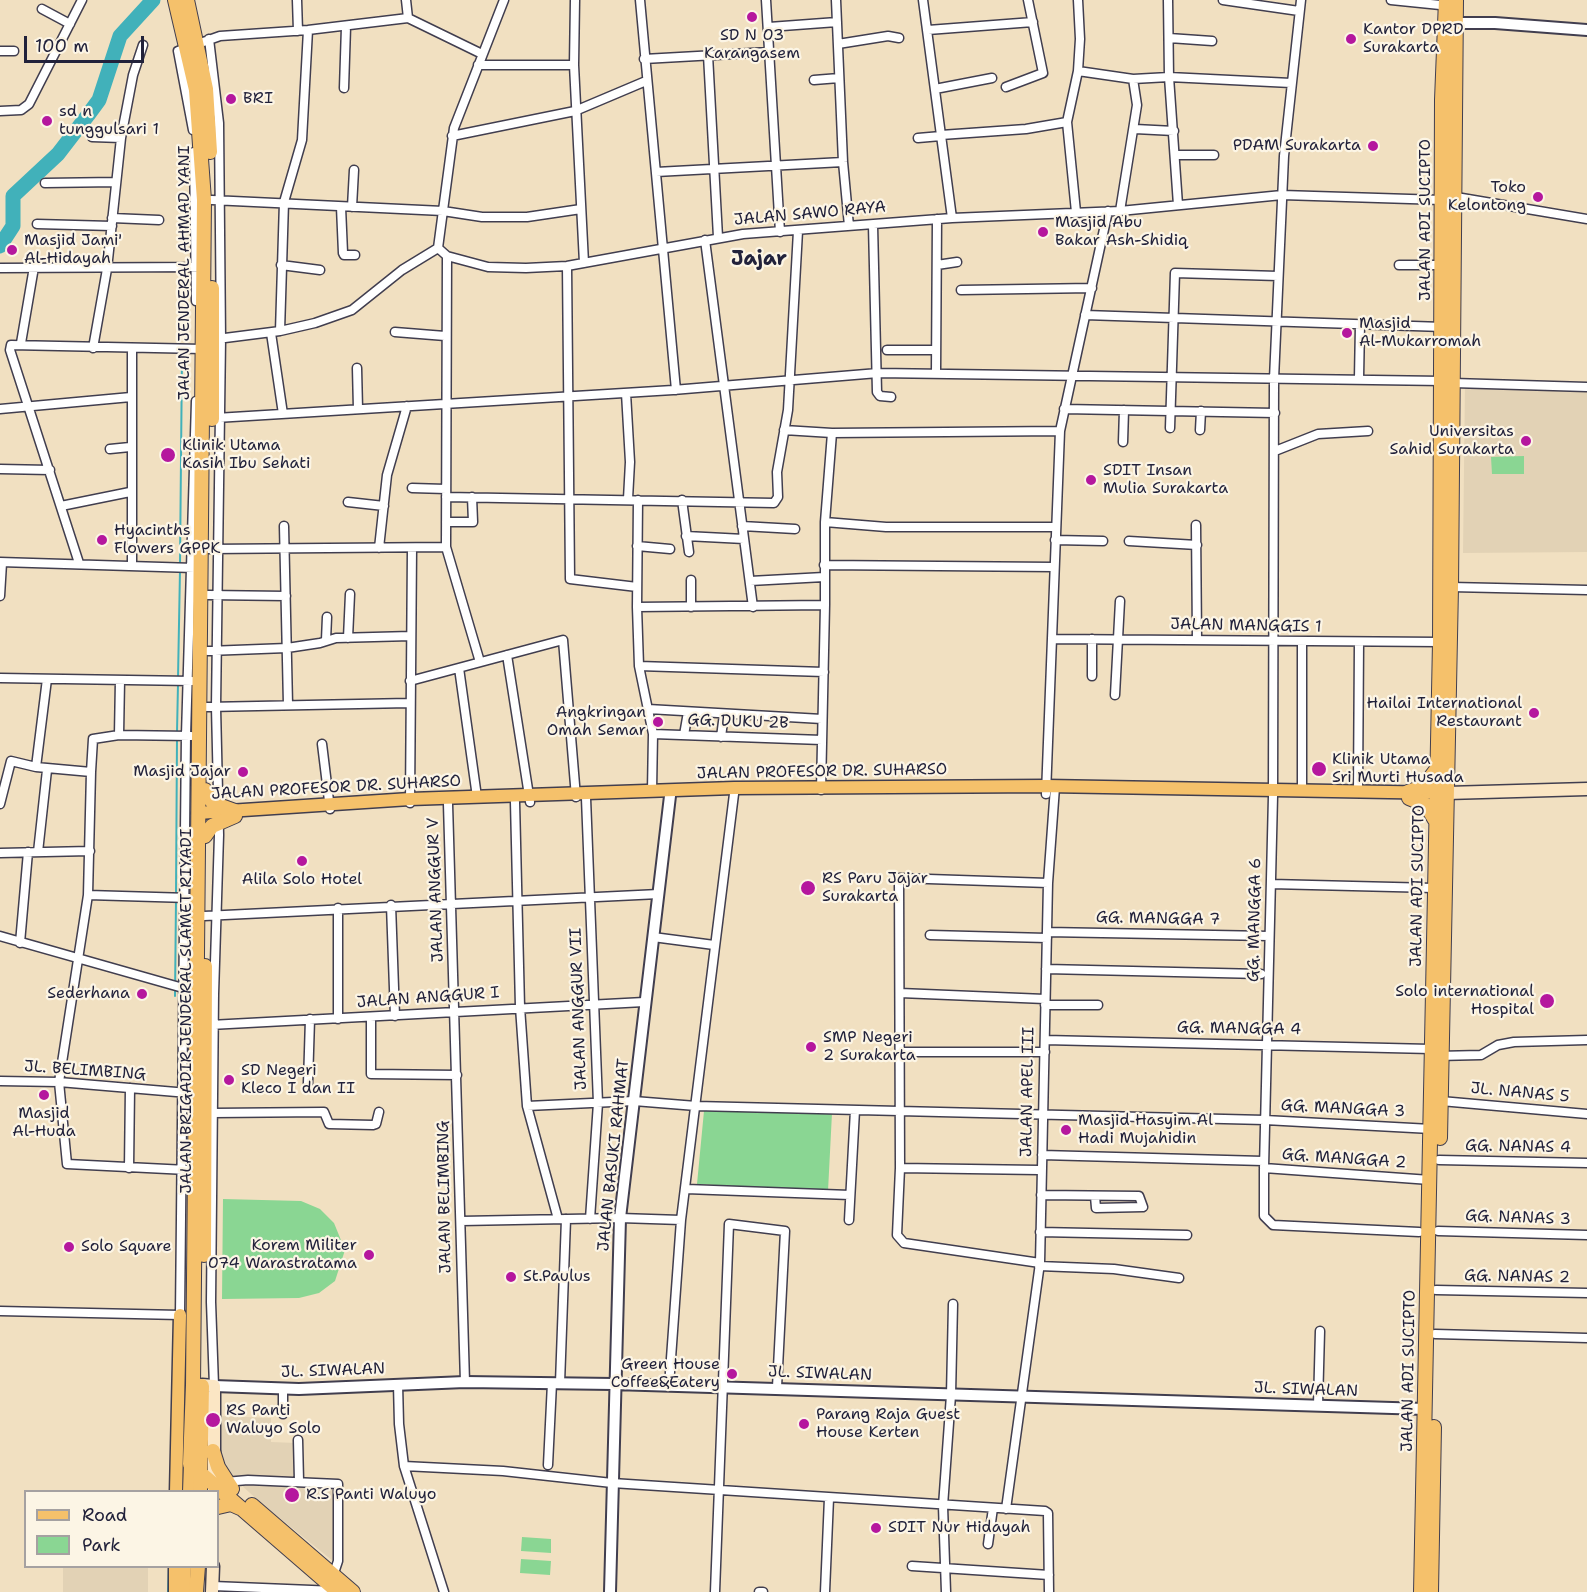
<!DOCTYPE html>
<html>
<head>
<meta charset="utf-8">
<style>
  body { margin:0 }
  #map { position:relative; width:1587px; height:1592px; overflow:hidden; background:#f1e0c1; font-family:"Shantell Sans",sans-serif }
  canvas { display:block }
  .legend { position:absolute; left:24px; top:1490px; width:195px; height:78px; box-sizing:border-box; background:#fcf5e5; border:2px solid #a5a1a1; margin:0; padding:8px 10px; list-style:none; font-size:18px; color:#22223b }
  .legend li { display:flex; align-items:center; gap:12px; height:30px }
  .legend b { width:30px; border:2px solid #a5a1a1 }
  .scale { position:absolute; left:24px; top:36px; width:120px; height:27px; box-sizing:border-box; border:3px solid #22223b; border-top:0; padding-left:8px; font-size:18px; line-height:21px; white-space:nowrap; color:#22223b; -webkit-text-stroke:4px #fcf5e5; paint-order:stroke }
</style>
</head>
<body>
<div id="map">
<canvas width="1587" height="1592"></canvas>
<ul class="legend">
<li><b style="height:8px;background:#f5c16b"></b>Road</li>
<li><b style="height:16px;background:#8ad693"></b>Park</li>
</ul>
<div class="scale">100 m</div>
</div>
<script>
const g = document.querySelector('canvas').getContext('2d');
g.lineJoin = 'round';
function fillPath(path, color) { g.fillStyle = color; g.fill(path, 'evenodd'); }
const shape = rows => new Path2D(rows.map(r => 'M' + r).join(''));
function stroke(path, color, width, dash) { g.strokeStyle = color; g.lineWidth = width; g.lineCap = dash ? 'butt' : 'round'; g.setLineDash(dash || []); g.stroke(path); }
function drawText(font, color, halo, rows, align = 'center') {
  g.font = font + ' "Shantell Sans",sans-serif'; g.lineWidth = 4.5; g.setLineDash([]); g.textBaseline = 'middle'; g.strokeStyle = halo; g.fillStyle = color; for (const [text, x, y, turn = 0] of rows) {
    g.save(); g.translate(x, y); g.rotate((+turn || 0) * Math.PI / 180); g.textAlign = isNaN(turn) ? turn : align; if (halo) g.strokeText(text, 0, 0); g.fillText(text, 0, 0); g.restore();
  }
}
fillPath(shape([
  [1465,385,1587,389,1587,552,1463,553],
  [219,1416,271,1418,271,1442,296,1443,296,1483,334,1486,333,1561,261,1503,218,1464],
  [63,1567,148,1567,148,1592,63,1592]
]), '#e2d2b5');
fillPath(shape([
  [1524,456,1524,474,1492,474,1491,457],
  [704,1111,832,1113,828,1191,697,1184],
  [223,1199,301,1201,320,1209,334,1223,345,1250,335,1281,319,1293,299,1298,222,1299],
  [522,1537,551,1539,551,1553,521,1551],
  [521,1559,551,1561,550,1575,520,1573]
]), '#8ad693');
stroke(shape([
  [180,564,182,354],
  [178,678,180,570],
  [177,732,178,684],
  [176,894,177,738],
  [175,996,176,900],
  [168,1592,169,1566]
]), '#41b1ba', 2);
stroke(shape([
  [0,246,13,226,13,196,58,154,88,115,99,100,120,36,153,0]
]), '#41b1ba', 15);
const minor = shape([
  [297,0,298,31],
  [406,0,408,18],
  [575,0,574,65,584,263],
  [640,0,676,390],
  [766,0,780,232],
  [836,0,843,162,849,226],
  [923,0,952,218],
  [1168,0,1169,77,1178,205],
  [1223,0,1299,11],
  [1301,0,1284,156,1274,379,1273,796,1264,1168,1430,1180],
  [1391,0,1450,6],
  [42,9,70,24],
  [769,27,837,22],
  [928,30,1033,22],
  [1169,38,1212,41],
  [209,39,219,123,221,339,216,707,219,835,214,994,211,1302,214,1386],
  [838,44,888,36,899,38],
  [0,51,14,51],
  [708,55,718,237],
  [644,59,769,52],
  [478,65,574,65],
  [1078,71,1133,79,1169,77,1291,83],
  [814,80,839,78],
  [1006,87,1043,73,1028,0],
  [344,88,346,27],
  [935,89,992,78],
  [0,111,21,110,29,104,82,0],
  [1135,129,1174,131],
  [193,130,178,51,220,36,308,30,408,18,482,54],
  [941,135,1026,129,1067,122],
  [452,136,575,111,646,81],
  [92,137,121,138],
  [918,138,941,136],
  [194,152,196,301],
  [1175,155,1214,155],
  [656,172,843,162],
  [45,183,116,182],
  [1456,197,1587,219],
  [212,200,443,211,482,217,527,217,581,209],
  [341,207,343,253,344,255,355,255],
  [352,207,354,170],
  [1120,211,1137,105,1133,79],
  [1076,212,1067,122,1078,71,1080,39,1078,0],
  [112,218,159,220],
  [37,224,112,226],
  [873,225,877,392,880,396,891,397],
  [705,240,753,607],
  [438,248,447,256,488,267,526,268,567,266,743,234,952,218,1120,211,1282,195,1442,200],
  [438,248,454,128,504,0],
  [447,256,446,547,480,662],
  [281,265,320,270],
  [937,265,957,262],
  [1399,265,1435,265],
  [567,266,570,579,637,587],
  [0,268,200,267],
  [961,290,1092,288],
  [1085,315,1443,327],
  [280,331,284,202,302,140,308,30],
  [395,332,445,336],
  [271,333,283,414],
  [217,339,280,331,315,323,352,310,402,270,438,248],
  [21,343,34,267],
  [93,348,107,269,121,138,133,75,143,45],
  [132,349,132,564],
  [887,350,936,350],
  [357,368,358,409],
  [936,372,937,219],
  [1359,378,1360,325],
  [1453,383,1587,387],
  [626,393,630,462,628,499],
  [0,409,131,397],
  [1064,409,1275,413],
  [216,418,673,390,878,373,1443,381],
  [1170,428,1175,273,1278,276],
  [784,430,832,433],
  [1200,430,1201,411],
  [1123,442,1124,410],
  [110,449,130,447],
  [1275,451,1318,434,1368,431],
  [0,469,50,470],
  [412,488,446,489],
  [446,497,774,503,778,497,777,472,788,410,798,231],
  [682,500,689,552],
  [348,502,384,506],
  [61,506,130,492],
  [446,522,473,522,472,497],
  [825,522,886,527,1055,527],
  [1196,525,1197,640],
  [284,526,288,705],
  [742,526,795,529],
  [686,536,744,539],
  [1055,540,1103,541],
  [1129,541,1197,545],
  [637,546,670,549],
  [379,548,387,475,407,406],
  [209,549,446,547],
  [0,562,194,568],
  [79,563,10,350,11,345,203,349],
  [824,565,1054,567],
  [691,580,691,607],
  [750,581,824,577],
  [1451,587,1587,590],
  [208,595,286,596],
  [0,596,2,563],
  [825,605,825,522,832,433,1060,431],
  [637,607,638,500],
  [348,638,350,594],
  [1052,639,1440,642],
  [326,640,327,617],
  [1302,642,1302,791],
  [208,651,287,648,320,643,336,638,411,636],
  [507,655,530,802],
  [639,666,824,672],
  [459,668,477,797],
  [1092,676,1092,639],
  [0,678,192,681],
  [410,681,563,640,576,797],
  [1115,695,1120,601],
  [207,707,409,703],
  [648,709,822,719],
  [653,734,822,740],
  [119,735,191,736],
  [684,735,688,712],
  [721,737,724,714],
  [322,744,330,809],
  [36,767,91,772,93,739,119,735,120,680],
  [652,791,653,734,639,666,637,607,825,605,821,790],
  [1358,791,1359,642],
  [1046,794,1060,431,1108,211],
  [586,798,598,1103,590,1219],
  [515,802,520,1007,527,1106,558,1219],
  [410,803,412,548],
  [0,804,11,761,36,767,47,679],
  [448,804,465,1382],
  [38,852,47,770],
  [0,853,90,851],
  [1271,884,1434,888],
  [88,895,91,772],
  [391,905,395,1016],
  [338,908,338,1019],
  [204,916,659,894],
  [1047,932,1269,936],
  [930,935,1047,938],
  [0,936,190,990],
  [653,937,714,945],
  [20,943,28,852],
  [1046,969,1261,974],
  [900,993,1045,999],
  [1045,1005,1098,1005],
  [371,1018,371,1074,457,1075],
  [210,1025,644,1002],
  [1045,1040,1431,1049],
  [900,1052,1045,1052],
  [1437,1056,1481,1055,1498,1045,1514,1042,1587,1040],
  [0,1081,59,1082,188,1093],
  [308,1083,310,1019],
  [1441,1101,1587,1114],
  [527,1106,634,1101,696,1106,1265,1120,1431,1129],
  [213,1113,324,1112,329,1124,373,1125,376,1124,379,1112],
  [1042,1155,1263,1161],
  [1439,1160,1587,1163],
  [129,1168,130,1088],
  [900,1168,1039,1170],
  [1264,1169,1264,1216,1273,1225,1419,1232],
  [187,1170,67,1164,59,1082,88,895,189,898],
  [686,1189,850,1195],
  [1041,1195,1139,1196,1143,1207,1096,1208,1095,1196],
  [849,1220,855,1110],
  [461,1221,620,1218,681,1220],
  [1438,1231,1587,1235],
  [1040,1232,1187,1235],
  [1040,1263,904,1243,897,1235,900,1168,899,878,1048,883],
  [1039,1266,1114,1269,1179,1278],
  [1436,1290,1587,1293],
  [0,1311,180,1315,186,735,196,401],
  [1435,1334,1587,1338],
  [560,1383,566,1219],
  [398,1384,399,1424,404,1466,444,1592],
  [669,1386,681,1220,734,794],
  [283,1388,283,1414],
  [1318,1405,1320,1331],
  [298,1440,299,1481],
  [548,1465,552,1383],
  [404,1466,503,1471,612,1483,1045,1511,1048,1513,1049,1592],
  [225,1482,248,1480,338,1484,338,1561,333,1576],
  [1006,1509,1040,1263,1048,883,1055,787],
  [988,1544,993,1508],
  [912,1566,1049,1575],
  [213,1586,336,1591],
  [715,1592,729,1224,785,1231,777,1387],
  [759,1592,763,1592],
  [825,1592,829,1498],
  [946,1592,943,1506,951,1395,953,1304]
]);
const tertiary = shape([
  [1448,23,1495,23,1587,30],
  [214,1386,299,1389,465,1382,613,1384,1425,1409],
  [610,1592,620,1218,670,796]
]);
const secondary = shape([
  [1447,793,1587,789],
  [202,1385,214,1386,214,1490],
  [212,1592,213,1566]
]);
const primary = shape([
  [198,813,410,799,734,788,1047,786,1446,793],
  [176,1492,180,1315],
  [189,1492,190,1464],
  [175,1592,175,1566],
  [184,1592,185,1566]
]);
const trunk = shape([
  [175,0,196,90,204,200,193,1385,190,1464,338,1592],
  [187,0,206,89,210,152],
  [212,288,212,419],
  [205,790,213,803,235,811],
  [1408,792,1423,787,1436,770],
  [1409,798,1426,805,1435,820],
  [205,836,212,826,235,816],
  [1440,1138,1451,587,1456,0],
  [204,1255,205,966],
  [213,1451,218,1467,232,1489],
  [200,1492,202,1386],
  [252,1505,353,1592],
  [218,1507,231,1504,240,1508],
  [196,1592,198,1566],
  [1421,1592,1440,642,1442,100,1446,0],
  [1431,1592,1434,1427]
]);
stroke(minor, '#413e4f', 11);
stroke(tertiary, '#413e4f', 14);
stroke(secondary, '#413e4f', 15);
stroke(primary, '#413e4f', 15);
stroke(trunk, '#413e4f', 16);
stroke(minor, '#fff', 8);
stroke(tertiary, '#fff', 10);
stroke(secondary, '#fbe6c4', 12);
stroke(primary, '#f5c16b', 12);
stroke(trunk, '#f5c16b', 14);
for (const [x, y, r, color] of [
  [752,17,6,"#b5179e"],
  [1351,39,6,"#b5179e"],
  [231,99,6,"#b5179e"],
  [47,121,6,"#b5179e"],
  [1373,146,6,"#b5179e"],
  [1538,197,6,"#b5179e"],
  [1043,232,6,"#b5179e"],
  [12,250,6,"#b5179e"],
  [1347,333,6,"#b5179e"],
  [1526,441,6,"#b5179e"],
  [168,455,8,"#b5179e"],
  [1091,480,6,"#b5179e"],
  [102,540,6,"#b5179e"],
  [1534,713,6,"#b5179e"],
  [658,722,6,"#b5179e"],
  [1319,769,8,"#b5179e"],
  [243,772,6,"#b5179e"],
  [302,861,6,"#b5179e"],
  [808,888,8,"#b5179e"],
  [142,994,6,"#b5179e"],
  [1547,1001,8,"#b5179e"],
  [811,1047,6,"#b5179e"],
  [229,1080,6,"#b5179e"],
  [44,1095,6,"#b5179e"],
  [1066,1130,6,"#b5179e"],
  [69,1247,6,"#b5179e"],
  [369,1255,6,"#b5179e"],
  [511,1277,6,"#b5179e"],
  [732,1374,6,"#b5179e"],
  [213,1420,8,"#b5179e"],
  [804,1424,6,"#b5179e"],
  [292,1495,8,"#b5179e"],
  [876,1528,6,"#b5179e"]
]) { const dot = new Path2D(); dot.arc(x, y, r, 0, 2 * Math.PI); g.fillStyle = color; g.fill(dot); stroke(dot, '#fcf5e5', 2); }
drawText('16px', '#22223b', '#fcf5e5', [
  ["Kantor DPRD",1363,30],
  ["Surakarta",1363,48],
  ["SD N 03",752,36,"center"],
  ["Karangasem",752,54,"center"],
  ["BRI",243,99],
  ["sd n",59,112],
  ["tunggulsari 1",59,130],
  ["PDAM Surakarta",1361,146,"right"],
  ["Toko",1526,188,"right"],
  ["Kelontong",1526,206,"right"],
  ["Masjid Abu",1055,223],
  ["Bakar Ash-Shidiq",1055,241],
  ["Masjid Jami'",24,241],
  ["Al-Hidayah",24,259],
  ["Masjid",1359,324],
  ["Al-Mukarromah",1359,342],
  ["Universitas",1514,432,"right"],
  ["Sahid Surakarta",1514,450,"right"],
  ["Klinik Utama",182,446],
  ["Kasih Ibu Sehati",182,464],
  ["SDIT Insan",1103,471],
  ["Mulia Surakarta",1103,489],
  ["Hyacinths",114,531],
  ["Flowers GPPK",114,549],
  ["Hailai International",1522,704,"right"],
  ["Restaurant",1522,722,"right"],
  ["Angkringan",646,713,"right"],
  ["Omah Semar",646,731,"right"],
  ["Klinik Utama",1332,760],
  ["Sri Murti Husada",1332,778],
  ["Masjid Jajar",231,772,"right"],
  ["RS Paru Jajar",822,879],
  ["Surakarta",822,897],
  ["Alila Solo Hotel",302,880,"center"],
  ["Solo international",1534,992,"right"],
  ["Hospital",1534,1010,"right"],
  ["Sederhana",130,994,"right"],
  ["SMP Negeri",823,1038],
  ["2 Surakarta",823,1056],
  ["SD Negeri",241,1071],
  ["Kleco I dan II",241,1089],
  ["Masjid",44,1114,"center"],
  ["Al-Huda",44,1132,"center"],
  ["Masjid Hasyim Al",1078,1121],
  ["Hadi Mujahidin",1078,1139],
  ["Korem Militer",357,1246,"right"],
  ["074 Warastratama",357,1264,"right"],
  ["Solo Square",81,1247],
  ["St.Paulus",523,1277],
  ["Green House",720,1365,"right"],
  ["Coffee&Eatery",720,1383,"right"],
  ["RS Panti",226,1411],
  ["Waluyo Solo",226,1429],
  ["Parang Raja Guest",816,1415],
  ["House Kerten",816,1433],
  ["R.S Panti Waluyo",306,1495],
  ["SDIT Nur Hidayah",888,1528]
], 'left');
drawText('16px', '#22223b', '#fcf5e5', [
  ["JALAN SAWO RAYA",810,214,-5],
  ["JALAN ADI SUCIPTO",1426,220,-90],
  ["JALAN JENDERAL AHMAD YANI",185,273,-90],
  ["JALAN MANGGIS 1",1246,626,1],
  ["GG. DUKU 2B",738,722,2],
  ["JALAN PROFESOR DR. SUHARSO",822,772,-1],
  ["JALAN PROFESOR DR. SUHARSO",336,788,-3],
  ["JALAN ADI SUCIPTO",1418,886,-89],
  ["JALAN ANGGUR V",436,890,-92],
  ["GG. MANGGA 7",1158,919,1],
  ["GG. MANGGA 6",1255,920,-89],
  ["JALAN ANGGUR I",428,998,-4],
  ["JALAN ANGGUR VII",579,1009,-92],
  ["JALAN BRIGADIR JENDERAL SLAMET RIYADI",187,1011,-90],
  ["GG. MANGGA 4",1239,1029,1],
  ["JL. BELIMBING",85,1071,4],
  ["JALAN APEL III",1028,1092,-89],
  ["JL. NANAS 5",1520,1093,5],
  ["GG. MANGGA 3",1343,1109,3],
  ["GG. NANAS 4",1518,1147,1],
  ["JALAN BASUKI RAHMAT",614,1155,-84],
  ["GG. MANGGA 2",1344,1159,4],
  ["JALAN BELIMBING",445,1197,-91],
  ["GG. NANAS 3",1518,1218,2],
  ["GG. NANAS 2",1517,1277,1],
  ["JL. SIWALAN",333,1371,-2],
  ["JALAN ADI SUCIPTO",1409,1371,-89],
  ["JL. SIWALAN",820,1374,2],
  ["JL. SIWALAN",1306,1390,2]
]);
drawText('bold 20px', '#22223b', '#fcf5e5', [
  ["Jajar",759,260]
]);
</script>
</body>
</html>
